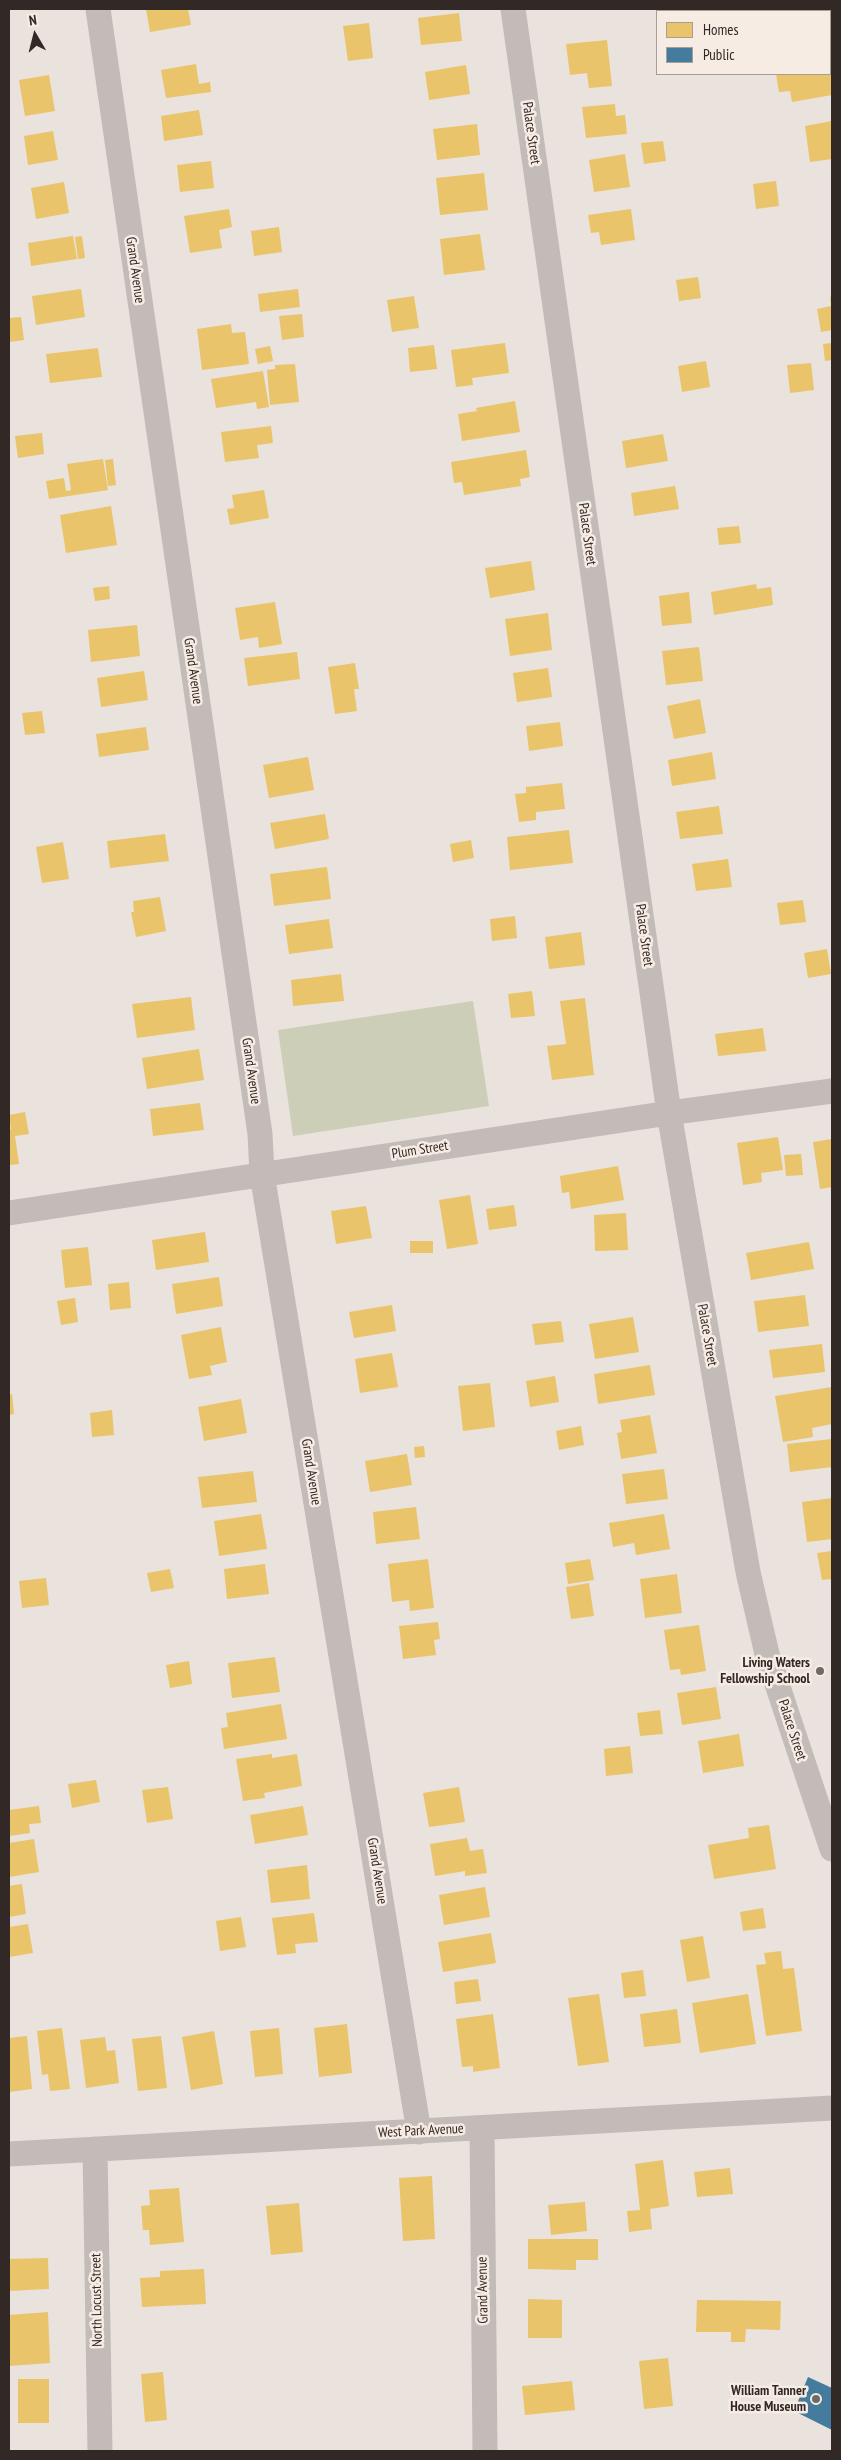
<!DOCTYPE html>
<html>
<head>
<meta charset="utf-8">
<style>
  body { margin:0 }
  #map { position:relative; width:841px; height:2460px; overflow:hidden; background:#eae2dd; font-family:"PT Sans Narrow",sans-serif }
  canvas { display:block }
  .frame { position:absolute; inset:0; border:10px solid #322826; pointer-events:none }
  .legend { position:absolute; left:656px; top:10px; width:175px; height:65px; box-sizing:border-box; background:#f7ece4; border:1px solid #a89e98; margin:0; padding:6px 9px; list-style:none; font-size:15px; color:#322826 }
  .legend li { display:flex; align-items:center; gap:10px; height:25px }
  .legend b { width:25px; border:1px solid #a89e98 }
  .north { position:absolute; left:10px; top:10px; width:50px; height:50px; -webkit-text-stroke:4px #f7ece4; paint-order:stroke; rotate:352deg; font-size:14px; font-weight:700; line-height:20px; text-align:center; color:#322826 }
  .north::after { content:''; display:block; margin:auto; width:18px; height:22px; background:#322826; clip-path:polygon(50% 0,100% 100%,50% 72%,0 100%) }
</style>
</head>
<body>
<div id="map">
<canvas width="841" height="2460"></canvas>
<div class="frame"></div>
<ul class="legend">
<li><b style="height:14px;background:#e9c46a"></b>Homes</li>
<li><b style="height:14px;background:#457b9d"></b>Public</li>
</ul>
<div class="north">N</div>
</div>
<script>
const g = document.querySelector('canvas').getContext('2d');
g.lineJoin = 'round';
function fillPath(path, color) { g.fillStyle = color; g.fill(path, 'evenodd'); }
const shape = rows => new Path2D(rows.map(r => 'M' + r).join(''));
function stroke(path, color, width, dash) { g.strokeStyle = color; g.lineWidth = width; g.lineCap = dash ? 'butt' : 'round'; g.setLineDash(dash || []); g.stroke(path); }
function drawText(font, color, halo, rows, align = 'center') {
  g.font = font + ' "PT Sans Narrow",sans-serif'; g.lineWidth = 5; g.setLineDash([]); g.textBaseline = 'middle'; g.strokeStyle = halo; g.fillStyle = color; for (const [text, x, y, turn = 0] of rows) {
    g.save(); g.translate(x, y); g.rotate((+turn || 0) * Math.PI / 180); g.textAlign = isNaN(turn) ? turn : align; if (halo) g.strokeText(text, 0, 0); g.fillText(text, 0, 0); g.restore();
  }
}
fillPath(shape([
  [473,1001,489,1106,293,1136,278,1030]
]), '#cdceb8');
fillPath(shape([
  [146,9,188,9,191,25,150,32],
  [459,13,462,41,421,45,418,18],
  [369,23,373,58,348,61,343,26],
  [607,40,612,86,589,88,587,73,570,75,566,44],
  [196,64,199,84,210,82,211,92,166,98,161,70],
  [830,64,832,73,832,95,792,102,790,91,779,92,776,74,830,74],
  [466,65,470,94,429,100,425,72],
  [49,75,55,111,25,116,19,80],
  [615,104,616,116,625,115,627,134,586,138,582,107],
  [199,110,203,135,164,141,161,116],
  [832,121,832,159,810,162,805,126],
  [477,124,480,155,437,160,433,129],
  [53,131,58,160,28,165,24,136],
  [663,141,666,161,644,164,641,143],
  [625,154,630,187,594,192,589,160],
  [211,161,214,188,180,192,177,165],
  [484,173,488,210,440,215,436,178],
  [776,181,779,206,756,209,753,184],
  [64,182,69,213,36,219,31,188],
  [229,209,232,227,219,230,222,248,190,253,184,216],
  [631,209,635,240,601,245,599,232,591,233,588,215],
  [279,227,282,252,254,256,251,231],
  [480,234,485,270,444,275,440,239],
  [73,236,77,259,31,266,28,243],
  [82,236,85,258,78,259,75,237],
  [698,277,701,298,679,301,676,280],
  [81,289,85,317,36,325,32,296],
  [298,289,300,307,260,312,258,294],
  [414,296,419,328,392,332,387,300],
  [832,296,832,330,821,332,817,309,831,306,830,297],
  [302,314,304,337,282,340,279,316],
  [21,317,24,340,9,342,9,318],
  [231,324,232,333,245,332,249,364,202,370,197,329],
  [505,343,509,373,472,378,473,385,456,387,451,350],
  [832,343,832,360,825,361,823,344],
  [434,345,437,369,410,372,408,348],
  [270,346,273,361,258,364,255,349],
  [98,348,102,377,50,383,46,354],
  [706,361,710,387,682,392,678,366],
  [811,363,814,390,790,393,787,365],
  [295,364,299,402,270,405,267,370,275,369,275,365],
  [263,371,269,407,257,409,256,402,216,408,211,379],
  [515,401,520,432,462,441,458,414,477,411,476,408],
  [271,426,273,443,257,445,259,458,225,462,221,432],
  [42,433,44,454,18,458,15,436],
  [663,434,668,461,626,468,622,441],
  [526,450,530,477,520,479,521,486,464,495,462,482,454,483,451,462],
  [103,459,108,490,49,499,46,481,64,478,66,491,71,490,67,464],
  [113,459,116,485,108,486,105,460],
  [675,486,679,509,634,516,631,493],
  [264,490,269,518,230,525,227,509,234,508,232,495],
  [111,506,117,545,66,553,60,515],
  [739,526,741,543,719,545,717,528],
  [531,561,535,590,490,598,485,568],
  [756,584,757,589,771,587,773,605,714,615,711,592],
  [109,586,110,599,95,601,93,588],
  [689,592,692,623,662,626,659,596],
  [275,602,282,644,259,648,258,637,240,640,235,608],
  [548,613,552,650,510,656,505,619],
  [137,625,140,656,91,662,88,630],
  [699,647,703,681,666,685,662,651],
  [297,652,300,679,248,686,244,658],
  [355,663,359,689,354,689,357,711,335,714,328,667],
  [548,668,552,697,517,702,513,673],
  [144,671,148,700,101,707,97,678],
  [700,699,706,733,674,739,667,706],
  [42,711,45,733,25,735,22,713],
  [560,722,563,746,529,751,526,726],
  [146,727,149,750,99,757,96,734],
  [712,752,716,779,672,786,668,760],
  [308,757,314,790,269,798,263,765],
  [562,783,565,809,536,812,536,820,519,822,515,794,526,793,526,787],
  [719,806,723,834,680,839,676,812],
  [325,814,329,839,275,849,270,823],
  [569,830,573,863,510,870,507,837],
  [165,834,169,861,110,868,107,841],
  [471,840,474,858,453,862,450,844],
  [63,842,69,879,42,883,36,847],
  [728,859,732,887,696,891,692,864],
  [327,867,331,899,274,906,270,874],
  [160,897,166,931,136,937,131,912,134,912,133,901],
  [803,900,806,922,780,925,777,903],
  [515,916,517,938,492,941,490,919],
  [329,919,333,948,289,954,285,925],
  [581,932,585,965,549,969,545,937],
  [827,949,831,974,808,978,804,953],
  [341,974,344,1001,293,1006,291,980],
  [532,991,535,1016,511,1018,508,994],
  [191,997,195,1030,137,1038,132,1004],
  [585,998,594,1075,552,1080,547,1046,566,1044,560,1001],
  [763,1028,766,1051,718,1056,715,1034],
  [199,1049,204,1080,147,1089,142,1058],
  [200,1103,204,1130,153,1136,150,1109],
  [25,1112,29,1134,15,1136,19,1164,9,1165,9,1130,11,1129,9,1115],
  [778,1137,783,1170,761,1173,762,1182,743,1185,737,1143],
  [832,1139,832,1187,820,1189,813,1142],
  [801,1154,803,1175,786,1176,784,1155],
  [618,1166,624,1200,571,1209,569,1192,562,1193,560,1176],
  [470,1195,478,1244,447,1249,439,1200],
  [514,1205,517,1226,489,1230,486,1209],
  [366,1206,372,1238,336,1244,331,1211],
  [626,1213,628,1250,595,1251,594,1215],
  [205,1232,209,1262,156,1270,152,1240],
  [410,1241,433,1241,433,1253,410,1253],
  [809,1242,814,1269,751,1280,746,1253],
  [88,1247,92,1285,65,1288,61,1250],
  [219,1277,223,1306,176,1314,172,1284],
  [129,1282,131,1308,110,1310,108,1284],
  [805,1295,809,1326,758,1332,754,1301],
  [75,1298,78,1322,61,1325,57,1301],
  [392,1305,396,1331,354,1338,349,1312],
  [633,1317,639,1352,595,1359,589,1324],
  [561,1321,564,1342,535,1345,532,1324],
  [221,1327,227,1362,210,1366,212,1375,189,1379,181,1335],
  [822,1344,825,1372,773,1378,769,1350],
  [392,1353,398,1387,360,1393,355,1359],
  [650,1365,655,1395,598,1404,594,1374],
  [555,1376,559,1402,530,1407,526,1381],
  [490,1383,495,1427,463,1431,458,1386],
  [832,1387,832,1424,812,1428,813,1437,783,1442,775,1396],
  [12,1394,14,1414,9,1415,9,1395],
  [241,1399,247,1433,204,1441,198,1407],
  [112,1410,114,1435,92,1437,90,1413],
  [650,1415,657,1453,621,1459,617,1433,622,1432,620,1420],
  [581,1426,584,1445,559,1450,556,1431],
  [832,1439,832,1467,790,1472,787,1444],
  [424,1446,425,1457,415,1458,414,1447],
  [407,1454,412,1485,370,1492,365,1461],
  [664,1469,668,1499,626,1504,622,1474],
  [253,1471,257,1502,202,1508,198,1477],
  [832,1498,832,1539,807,1542,802,1502],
  [416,1507,420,1539,376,1544,373,1512],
  [261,1514,267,1549,219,1556,214,1521],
  [664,1514,670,1549,636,1555,634,1543,613,1547,609,1523],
  [832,1551,832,1579,822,1580,817,1553],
  [428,1559,434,1608,410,1611,409,1600,392,1602,388,1564],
  [590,1559,594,1580,568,1584,565,1563],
  [265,1564,269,1594,227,1599,224,1569],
  [170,1569,174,1588,151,1592,147,1573],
  [677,1574,682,1613,645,1618,640,1579],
  [46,1578,49,1605,22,1608,19,1581],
  [589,1583,594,1616,571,1619,566,1587],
  [438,1622,440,1639,434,1640,436,1655,403,1659,399,1626],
  [699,1625,706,1671,681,1675,680,1669,670,1670,664,1630],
  [275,1657,280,1692,232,1698,228,1663],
  [189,1661,192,1684,170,1688,166,1665],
  [716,1687,721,1719,682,1725,677,1693],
  [281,1704,287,1739,224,1749,221,1728,228,1727,226,1713],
  [660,1710,663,1734,640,1736,637,1713],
  [739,1734,744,1766,703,1773,698,1741],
  [630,1746,633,1773,606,1776,604,1749],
  [272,1754,272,1758,297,1754,302,1786,264,1793,265,1798,243,1801,236,1759],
  [96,1780,100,1802,72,1808,68,1784],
  [168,1787,173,1819,147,1823,142,1790],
  [459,1787,465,1822,429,1827,423,1793],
  [39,1806,41,1823,29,1824,30,1833,9,1836,9,1810],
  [303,1806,308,1835,255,1844,250,1815],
  [769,1825,776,1869,714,1879,708,1845,749,1838,748,1828],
  [467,1838,470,1851,483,1849,487,1873,465,1876,465,1871,435,1876,430,1844],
  [34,1839,39,1872,9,1877,9,1843],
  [307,1865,310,1899,271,1903,267,1870],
  [22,1884,26,1914,9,1917,9,1886],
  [485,1887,490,1917,444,1925,439,1895],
  [763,1908,766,1928,743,1931,740,1912],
  [314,1913,318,1942,295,1944,296,1953,277,1955,272,1918],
  [241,1917,246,1947,220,1951,216,1921],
  [28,1924,33,1953,9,1957,9,1927],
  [491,1933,496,1963,443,1972,438,1942],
  [703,1936,710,1978,687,1982,680,1940],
  [781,1951,783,1969,794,1968,802,2031,766,2036,756,1965,766,1964,764,1953],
  [643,1970,646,1996,624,1998,621,1973],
  [478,1979,481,2001,456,2004,454,1982],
  [599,1994,609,2062,578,2066,568,1998],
  [748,1994,756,2044,700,2053,692,2003],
  [677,2009,681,2043,644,2047,640,2014],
  [493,2014,500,2068,473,2072,473,2066,462,2067,456,2019],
  [347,2024,352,2073,319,2077,314,2028],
  [62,2028,70,2089,50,2091,48,2074,42,2075,37,2031],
  [279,2028,283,2074,255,2077,250,2031],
  [214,2031,223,2084,191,2090,182,2037],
  [27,2036,32,2089,9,2092,9,2038],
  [161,2036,167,2088,138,2091,132,2039],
  [105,2037,107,2051,115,2050,119,2083,86,2088,80,2040],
  [663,2160,669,2206,650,2209,652,2229,629,2232,627,2211,640,2210,635,2164],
  [730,2168,733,2194,697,2197,694,2172],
  [432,2176,435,2239,403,2241,399,2178],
  [179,2188,184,2242,150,2245,149,2230,143,2230,141,2206,150,2205,149,2190],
  [585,2202,587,2231,551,2235,548,2205],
  [299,2203,303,2252,271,2255,266,2206],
  [528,2239,598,2239,598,2260,576,2260,576,2270,528,2269],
  [48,2258,49,2289,9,2291,9,2259],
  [204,2269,206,2304,142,2307,140,2278,160,2277,160,2271],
  [528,2299,562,2300,562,2338,528,2338],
  [697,2300,781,2301,780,2330,746,2329,745,2342,731,2342,731,2332,696,2332],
  [48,2312,50,2363,9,2366,9,2315],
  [668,2358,673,2406,644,2409,639,2361],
  [163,2372,167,2420,145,2422,141,2374],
  [18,2379,49,2379,49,2423,18,2423],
  [572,2381,575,2410,525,2415,522,2386]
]), '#e9c46a');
fillPath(shape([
  [808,2377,832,2388,832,2430,794,2411]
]), '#457b9d');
stroke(shape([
  [98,9,260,1134,262,1174,419,2132],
  [513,9,669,1113,748,1572,767,1654,832,1849],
  [9,1213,669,1113,832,1091],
  [482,2128,485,2451],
  [95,2149,100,2451],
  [9,2154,832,2108]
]), '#c2bbb7', 25);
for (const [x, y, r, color] of [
  [820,1671,5,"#726966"],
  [816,2399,5,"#726966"]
]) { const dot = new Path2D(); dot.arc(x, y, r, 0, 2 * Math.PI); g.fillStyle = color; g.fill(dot); stroke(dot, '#f7ece4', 2); }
drawText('14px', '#322826', '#f7ece4', [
  ["Palace Street",531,133,82],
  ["Grand Avenue",135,270,82],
  ["Palace Street",587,534,82],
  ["Grand Avenue",193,671,82],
  ["Palace Street",644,935,82],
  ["Grand Avenue",251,1071,82],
  ["Plum Street",420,1150,-9],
  ["Palace Street",707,1335,80],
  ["Grand Avenue",311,1472,81],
  ["Palace Street",792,1730,72],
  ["Grand Avenue",377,1871,81],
  ["West Park Avenue",421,2131,-3],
  ["Grand Avenue",483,2290,-91],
  ["North Locust Street",97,2300,-91]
]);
drawText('bold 14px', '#322826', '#f7ece4', [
  ["Living Waters",810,1663],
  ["Fellowship School",810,1679],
  ["William Tanner",806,2391],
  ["House Museum",806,2407]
], 'right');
</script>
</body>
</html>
